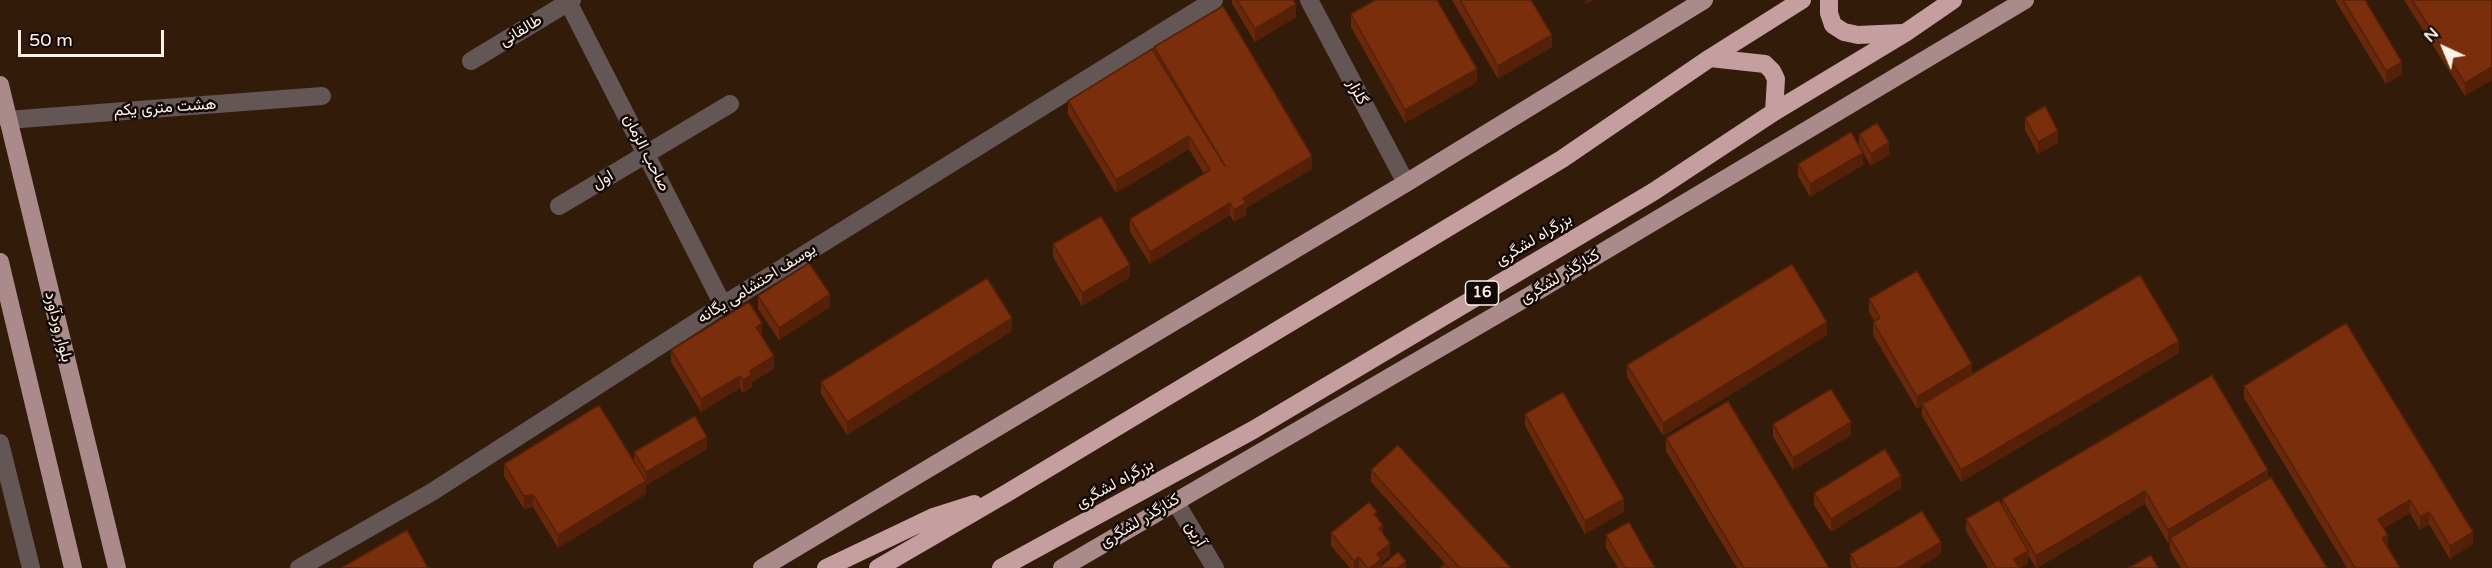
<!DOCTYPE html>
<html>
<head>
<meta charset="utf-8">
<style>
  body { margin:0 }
  #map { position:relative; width:2492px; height:568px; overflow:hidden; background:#321b09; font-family:"Varela Round",sans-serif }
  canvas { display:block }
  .north { position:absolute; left:2414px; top:18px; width:60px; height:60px; -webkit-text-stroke:4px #120803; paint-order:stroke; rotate:316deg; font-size:16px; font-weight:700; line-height:24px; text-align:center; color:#fef1e8 }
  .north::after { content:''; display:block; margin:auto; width:21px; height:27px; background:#fef1e8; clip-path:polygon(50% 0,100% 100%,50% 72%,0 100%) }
  .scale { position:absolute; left:18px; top:30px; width:146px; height:27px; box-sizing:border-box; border:3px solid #fef1e8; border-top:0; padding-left:8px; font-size:18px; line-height:21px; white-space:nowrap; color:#fef1e8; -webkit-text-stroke:4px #120803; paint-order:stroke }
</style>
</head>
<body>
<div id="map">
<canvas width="2492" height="568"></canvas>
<div class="north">N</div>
<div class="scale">50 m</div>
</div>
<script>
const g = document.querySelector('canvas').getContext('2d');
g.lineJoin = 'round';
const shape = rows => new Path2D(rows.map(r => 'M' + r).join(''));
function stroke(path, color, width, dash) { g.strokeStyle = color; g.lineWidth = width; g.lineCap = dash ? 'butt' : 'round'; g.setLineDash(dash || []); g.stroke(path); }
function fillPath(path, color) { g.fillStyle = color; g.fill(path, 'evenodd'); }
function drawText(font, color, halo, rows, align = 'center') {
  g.font = font + ' "Varela Round",Vazirmatn,sans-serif'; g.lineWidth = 5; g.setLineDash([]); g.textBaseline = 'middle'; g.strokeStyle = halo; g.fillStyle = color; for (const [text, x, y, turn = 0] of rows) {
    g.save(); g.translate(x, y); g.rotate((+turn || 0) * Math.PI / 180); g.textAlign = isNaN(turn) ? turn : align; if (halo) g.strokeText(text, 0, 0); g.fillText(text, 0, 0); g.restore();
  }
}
stroke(shape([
  [1309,0,1406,183],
  [568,2,723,305],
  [471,61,572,0],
  [7,120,322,96],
  [559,206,730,104],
  [0,443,31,568],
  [1175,501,1215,568],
  [299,568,432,492,723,305,1214,0]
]), '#655656', 18);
stroke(shape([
  [0,85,117,568],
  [0,262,73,568],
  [762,568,1406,183,1704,0],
  [1062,568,1529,296,2025,0]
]), '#aa8a8b', 18);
stroke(shape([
  [1829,0,1829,13,1833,25,1844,32,1858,35,1902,33],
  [1710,58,1765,64,1772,71,1776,79,1774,112],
  [826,568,933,517,974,504],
  [878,568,1007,493,1562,159,1710,58,1802,0],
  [1001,568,1253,430,1653,192,1774,112,1905,33,1953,0]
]), '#c59ea0', 18);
fillPath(shape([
  [1232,0,1293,0,1296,17,1255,42,1232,4],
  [1452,0,1531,0,1552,47,1498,79],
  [2335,0,2365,0,2402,74,2386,84],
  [2404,0,2492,0,2465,96],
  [1351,14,1477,82,1405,123,1351,27],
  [1154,47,1312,169,1246,208,1246,215,1234,222,1230,215,1150,264,1130,232,1130,219,1204,174,1189,149,1116,193,1068,114,1068,101,1154,53],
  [2025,118,2058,143,2038,154,2025,130],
  [1859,134,1889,155,1871,166,1863,153,1863,165,1810,197,1798,176,1798,164,1859,146],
  [1053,244,1130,277,1082,306,1053,257],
  [758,296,830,307,779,340,758,309],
  [1869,299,1972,374,2179,353,1961,482,1922,416,1922,406,1917,409,1873,335,1873,322,1875,322,1869,312],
  [2346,323,2473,544,2450,559,2429,524,2420,530,2410,513,2384,528,2388,547,2400,568,2347,568,2244,398,2244,386],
  [1012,331,847,435,821,394,821,382],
  [762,335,761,336,774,369,752,382,752,387,743,393,740,388,701,412,671,362,671,350],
  [1827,335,1663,436,1627,377,1627,365],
  [1525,414,1624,512,1585,534,1525,426],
  [1773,424,1851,435,1793,470,1773,437],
  [1666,438,1829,568,1737,568,1666,451],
  [707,449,646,485,646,484,646,494,558,548,533,507,524,509,504,476,504,464,634,462,634,452],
  [1371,470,1511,568,1449,568,1371,482],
  [2268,478,2327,568,2181,568,2170,551,2170,541,2168,543,2145,504,2037,568,2036,568,2028,555,2028,563,2020,568,1988,568,1966,531,1966,519,2002,506,2002,499],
  [1901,488,1831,532,1814,505,1814,493],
  [1377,518,1390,555,1381,563,1381,566,1406,568,1350,568,1331,546,1331,533],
  [1606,535,1655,568,1618,568,1606,548],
  [1850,554,1941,554,1918,568,1851,568]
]), '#692809');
fillPath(shape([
  [1585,0,1593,0,1585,4],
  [1296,4,1296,17,1255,42,1255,29],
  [1552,35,1552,47,1498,79,1498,66],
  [2402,62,2402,74,2386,84,2386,71],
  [2492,67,2492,80,2465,96,2465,83],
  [1477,69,1477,82,1405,123,1405,110],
  [2058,131,2058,143,2038,154,2038,142],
  [1189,136,1189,149,1116,193,1116,180],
  [1889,142,1889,155,1871,166,1871,154],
  [1863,153,1863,165,1810,197,1810,184],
  [1312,156,1312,169,1246,208,1246,215,1234,222,1234,210,1243,198],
  [1230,203,1230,215,1150,264,1150,252],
  [1130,265,1130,277,1082,306,1082,293],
  [830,294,830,307,779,340,779,328],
  [1012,318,1012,331,847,435,847,422],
  [1827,322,1827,335,1663,436,1663,423],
  [762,323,762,335,756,339,756,327],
  [2179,341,2179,353,1961,482,1961,470],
  [774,356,774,369,752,382,752,387,743,393,743,380,750,371],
  [1972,364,1972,377,1922,404,1922,406,1917,409,1917,397],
  [740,376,740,388,701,412,701,399],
  [1851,422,1851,435,1793,470,1793,458],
  [707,437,707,449,646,485,646,472],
  [2268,470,2268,483,2170,538,2170,541,2168,543,2168,530],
  [1901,476,1901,488,1831,532,1831,519],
  [646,481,646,494,558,548,558,535],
  [2145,491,2145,504,2036,568,2036,556],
  [533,495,533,507,524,509,524,496],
  [1624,499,1624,512,1585,534,1585,521],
  [2410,500,2410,513,2378,532,2378,519],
  [2429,512,2429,524,2420,530,2420,517],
  [1383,525,1383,538,1379,528],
  [2473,532,2473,544,2450,559,2450,546],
  [2388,535,2388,547,2382,538],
  [1941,542,1941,554,1918,568,1898,568],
  [1390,543,1390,555,1381,563,1381,568,1370,568,1377,554],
  [2028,551,2028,563,2020,568,2014,568,2014,559],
  [1359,557,1359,568,1354,568,1354,561],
  [1406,561,1406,568,1398,568]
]), '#552008');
const building = shape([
  [1237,0,1293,0,1296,4,1255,29,1237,0],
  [1375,0,1437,0,1477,69,1405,110,1351,14,1375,0],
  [1460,0,1531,0,1552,35,1498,66,1460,0],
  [2343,0,2365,0,2402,62,2386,71,2343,0],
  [2412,0,2492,0,2492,67,2465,83,2412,0],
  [1223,6,1312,156,1243,198,1246,203,1234,210,1230,203,1150,252,1130,219,1210,170,1189,136,1116,180,1068,101,1152,49,1225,166,1154,47,1223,6],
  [2045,106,2058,131,2038,142,2025,118,2045,106],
  [1877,123,1889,142,1871,154,1859,134,1877,123],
  [1851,132,1863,153,1810,184,1798,164,1851,132],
  [1101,216,1130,265,1082,293,1053,244,1101,216],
  [809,263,830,294,779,328,758,296,809,263],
  [1792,264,1827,322,1663,423,1627,365,1792,264],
  [1917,271,1972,364,1917,397,1873,322,1880,318,1869,299,1917,271],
  [2140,275,2179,341,1961,470,1922,404,2140,275],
  [987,278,1012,318,847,422,821,382,987,278],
  [749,302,762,323,756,327,774,356,750,371,752,375,743,380,740,376,701,399,671,350,749,302],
  [2346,323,2473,532,2450,546,2429,512,2420,517,2410,500,2378,519,2388,535,2382,538,2400,568,2355,568,2244,386,2346,323],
  [2212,375,2268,470,2168,530,2145,491,2036,556,2002,499,2212,375],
  [1831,389,1851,422,1793,458,1773,424,1831,389],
  [1563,392,1624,499,1585,521,1525,414,1563,392],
  [1728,401,1829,568,1744,568,1666,438,1728,401],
  [599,405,646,481,558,535,533,495,524,496,504,464,599,405],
  [695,416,707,437,646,472,634,452,695,416],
  [1398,445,1511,568,1460,568,1371,470,1398,445],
  [1885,449,1901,476,1831,519,1814,493,1885,449],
  [2271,477,2327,568,2188,568,2170,538,2271,477],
  [1999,500,2028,551,2014,559,2019,568,1996,568,1966,519,1999,500],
  [1369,502,1377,512,1374,514,1383,525,1379,528,1390,543,1377,554,1381,559,1370,568,1367,568,1359,557,1354,561,1331,533,1369,502],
  [1922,511,1941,542,1898,568,1858,568,1850,554,1922,511],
  [1629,522,1655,568,1625,568,1606,535,1629,522],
  [407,530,428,568,341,568,407,530],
  [1398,552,1406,561,1398,568,1379,568,1398,552],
  [2151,555,2158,568,2128,568,2151,555],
  [1445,564,1448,568,1440,568,1445,564]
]);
fillPath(building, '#7a2e0b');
stroke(building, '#552008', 1.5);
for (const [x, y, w] of [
  [1482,293,33]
]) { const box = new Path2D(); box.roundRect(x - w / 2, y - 12, w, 24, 4.5); g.fillStyle = '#120803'; g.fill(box); stroke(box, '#fef1e8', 1.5); }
drawText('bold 15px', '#fef1e8', null, [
  ["16",1482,293]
]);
drawText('16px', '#fef1e8', '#120803', [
  ["طالقانی",521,31,-31],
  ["گلزار",1357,92,62],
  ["هشت متری یکم",165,108,-4],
  ["صاحب الزمان",646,153,63],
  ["اول",603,180,-30],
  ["بزرگراه لشگری",1534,240,-31],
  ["کنارگذر لشگری",1560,277,-31],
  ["یوسف احتشامی یگانه",757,284,-32],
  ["بلوار وردآورد",58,327,76],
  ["بزرگراه لشگری",1115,484,-29],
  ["کنارگذر لشگری",1140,521,-31],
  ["آرین",1195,534,59]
]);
</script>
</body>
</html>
